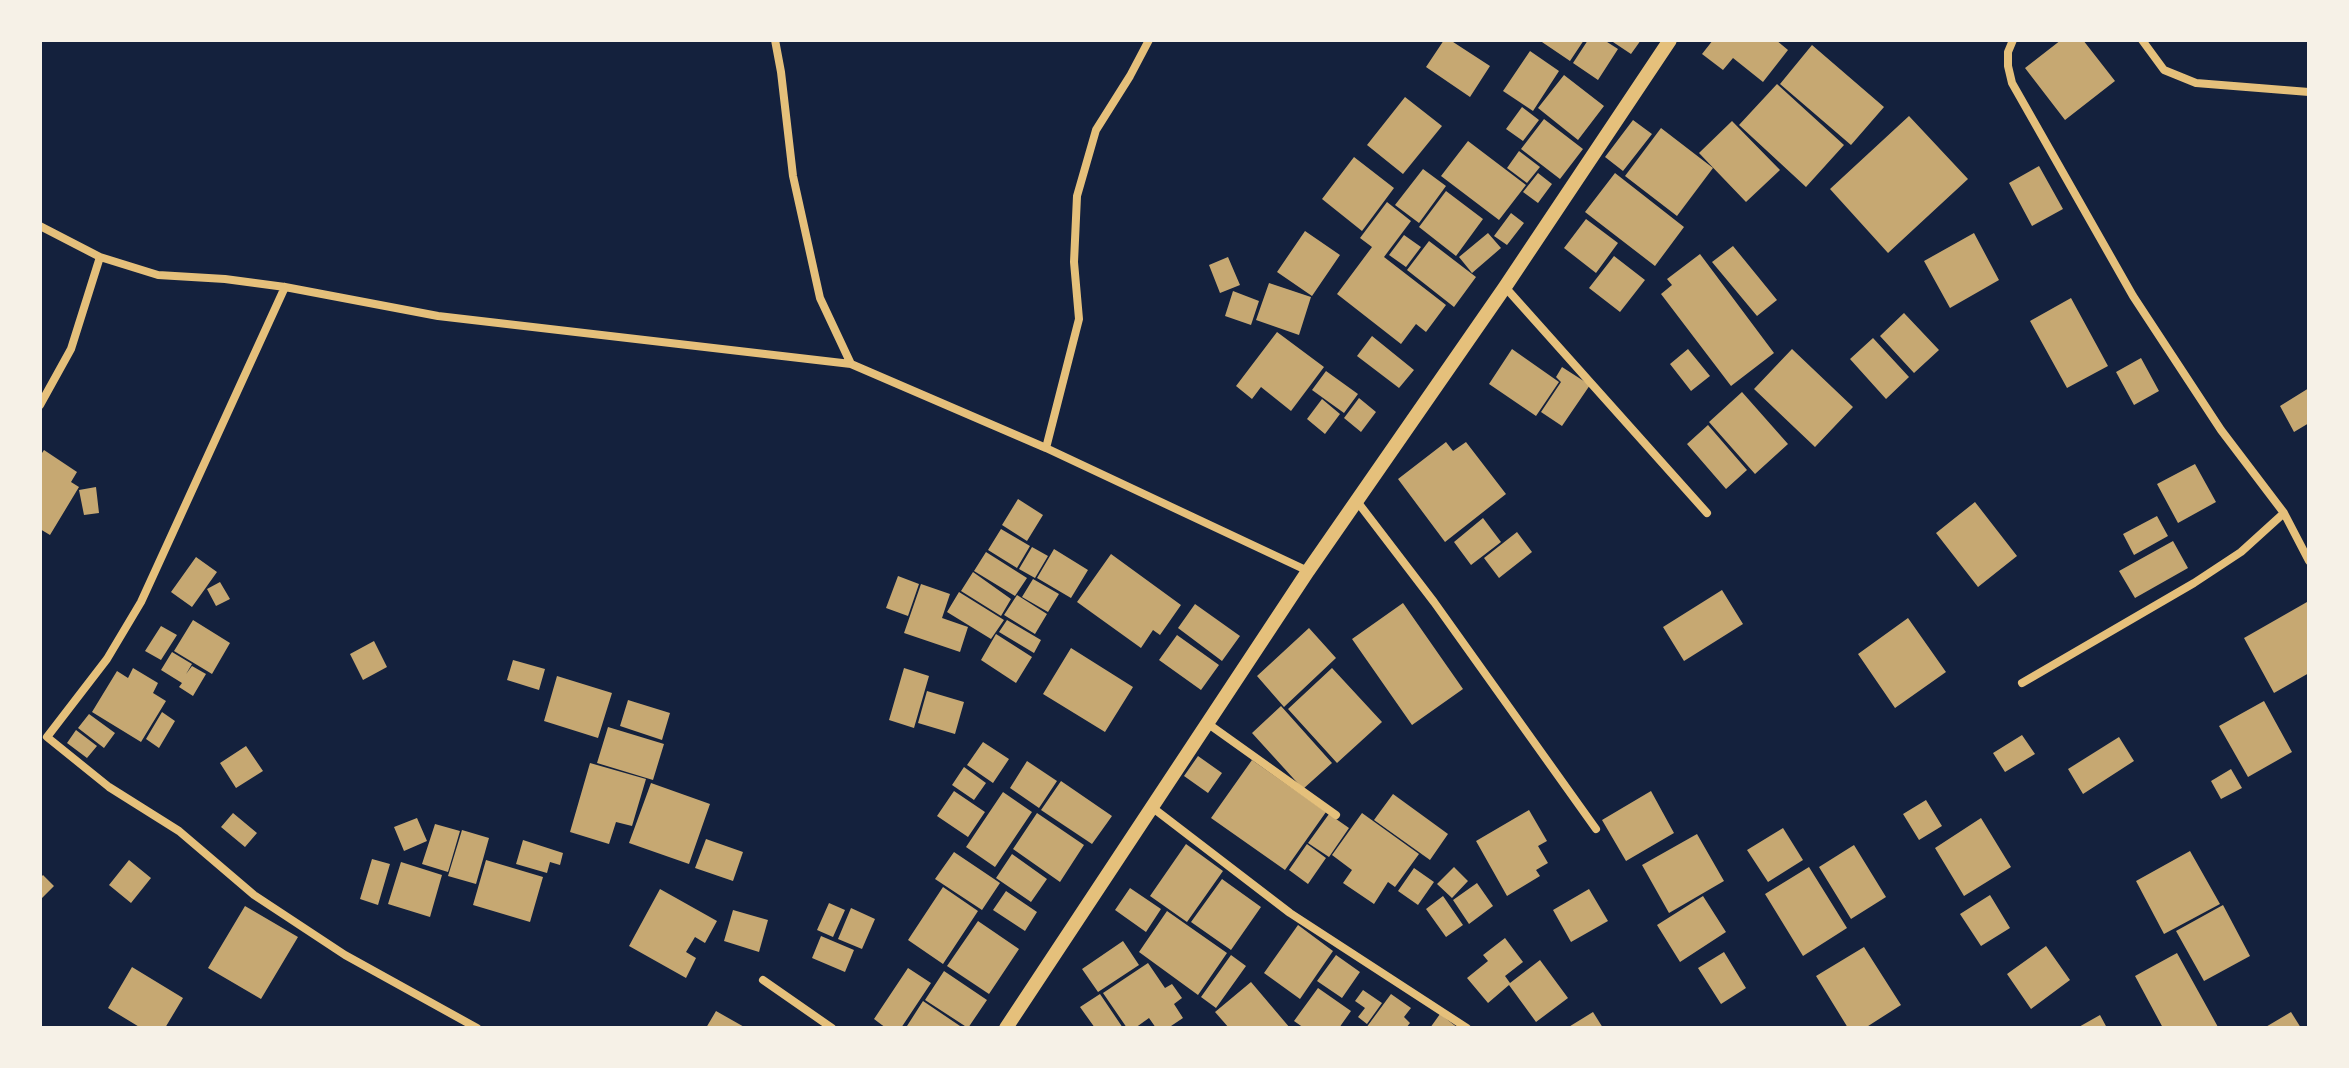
<!DOCTYPE html>
<html>
<head>
<meta charset="utf-8">
<style>
  body { margin:0 }
  #map { position:relative; width:2349px; height:1068px; overflow:hidden; background:#14213d; font-family:Spectral,serif }
  canvas { display:block }
  .frame { position:absolute; inset:0; border:42px solid #f6f1e7; pointer-events:none }
</style>
</head>
<body>
<div id="map">
<canvas width="2349" height="1068"></canvas>
<div class="frame"></div>
</div>
<script>
const g = document.querySelector('canvas').getContext('2d');
g.lineJoin = 'round';
function fillPath(path, color) { g.fillStyle = color; g.fill(path, 'evenodd'); }
const shape = rows => new Path2D(rows.map(r => 'M' + r).join(''));
function stroke(path, color, width, dash) { g.strokeStyle = color; g.lineWidth = width; g.lineCap = dash ? 'butt' : 'round'; g.setLineDash(dash || []); g.stroke(path); }
fillPath(shape([
  [1444,40,1450,40,1490,66,1470,97,1426,67],
  [1539,40,1584,40,1570,61],
  [1588,40,1604,40,1618,49,1598,80,1573,63],
  [1610,40,1641,40,1631,54],
  [1713,40,1776,40,1788,50,1763,82,1733,58,1723,70,1702,54],
  [2061,40,2083,40,2115,81,2065,120,2025,68],
  [1812,45,1884,107,1851,145,1780,84],
  [1530,51,1559,71,1533,111,1503,91],
  [1564,75,1604,106,1578,140,1538,108],
  [1777,84,1844,145,1806,187,1739,125],
  [1405,97,1442,126,1403,174,1367,145],
  [1522,107,1539,120,1523,141,1506,129],
  [1909,116,1968,179,1888,253,1830,189],
  [1544,119,1583,149,1560,179,1521,149],
  [1633,120,1652,134,1623,171,1605,157],
  [1732,121,1780,170,1746,202,1699,153],
  [1661,128,1713,168,1677,216,1625,176],
  [1468,141,1526,185,1499,220,1441,176],
  [1519,151,1540,167,1527,183,1507,168],
  [1354,157,1394,188,1362,231,1322,199],
  [2039,166,2063,209,2032,226,2009,183],
  [1423,169,1446,186,1419,223,1395,205],
  [1538,173,1552,184,1538,203,1523,192],
  [1615,173,1684,227,1655,266,1585,212],
  [1446,191,1483,219,1456,256,1419,227],
  [1387,202,1411,221,1384,257,1446,305,1426,332,1416,324,1401,344,1337,294,1372,247,1360,238],
  [1511,213,1524,223,1507,245,1494,236],
  [1586,219,1618,243,1596,273,1564,248],
  [1305,231,1340,255,1312,296,1277,272],
  [1488,233,1501,248,1472,273,1459,257],
  [1974,233,1999,280,1950,308,1924,261],
  [1404,235,1421,247,1406,267,1389,255],
  [1429,241,1476,277,1454,307,1407,270],
  [1733,246,1777,300,1757,316,1712,262],
  [1700,254,1774,353,1731,386,1661,294,1672,285,1667,279],
  [1614,256,1645,280,1620,312,1589,288],
  [1228,257,1240,285,1220,293,1209,265],
  [1269,283,1311,297,1299,335,1256,320],
  [1233,291,1259,301,1251,325,1225,316],
  [2071,298,2108,366,2067,388,2030,321],
  [1904,313,1939,350,1914,373,1880,336],
  [1277,332,1324,367,1291,411,1261,387,1252,399,1236,386],
  [1372,336,1414,370,1399,388,1357,356],
  [1873,338,1909,377,1886,399,1850,359],
  [1512,349,1559,382,1536,416,1489,384],
  [1688,349,1710,376,1691,391,1670,364],
  [1792,349,1853,407,1815,447,1754,389],
  [2141,358,2159,391,2134,405,2116,372],
  [1562,367,1590,385,1562,426,1541,412,1561,382,1556,377],
  [1326,371,1358,394,1344,413,1312,390],
  [2309,388,2309,423,2294,432,2280,406],
  [1742,392,1788,444,1755,474,1709,422],
  [1359,398,1376,412,1361,432,1344,418],
  [1322,399,1340,414,1325,434,1307,419],
  [1708,425,1747,470,1726,489,1687,444],
  [1446,442,1453,451,1466,442,1506,494,1445,542,1398,479],
  [44,450,77,472,71,482,79,487,50,535,40,529,40,456],
  [2195,464,2216,502,2178,523,2157,484],
  [96,487,99,513,84,515,79,490],
  [1018,499,1043,515,1027,541,1002,525],
  [1975,502,2017,556,1978,587,1936,533],
  [2157,516,2168,536,2134,555,2123,534],
  [1483,518,1501,542,1471,565,1454,542],
  [1001,529,1030,546,1017,568,988,550],
  [1517,532,1532,552,1499,578,1484,558],
  [2173,541,2188,568,2135,598,2119,571],
  [1032,547,1048,556,1035,578,1019,569],
  [1054,549,1088,570,1071,598,1037,578],
  [986,552,1027,578,1015,596,974,571],
  [1111,554,1181,605,1160,635,1153,630,1141,648,1077,602],
  [196,557,217,572,192,607,171,592],
  [973,572,1011,599,1001,616,961,591],
  [898,576,919,584,908,616,886,608],
  [1033,579,1059,594,1048,612,1022,597],
  [220,582,230,599,216,606,207,589],
  [921,584,950,594,942,618,968,627,960,652,904,633],
  [1722,590,1743,624,1684,661,1663,627],
  [959,592,1004,620,991,639,947,612],
  [1017,595,1047,614,1035,634,1004,615],
  [2307,602,2309,673,2274,693,2244,638],
  [1403,603,1463,689,1412,725,1352,639],
  [1195,604,1240,636,1222,661,1178,628],
  [1908,618,1946,672,1895,708,1858,654],
  [193,620,230,643,212,674,174,651],
  [1007,620,1041,640,1034,653,999,632],
  [161,626,177,635,161,660,145,651],
  [1309,628,1336,658,1284,707,1257,676],
  [996,634,1032,657,1016,683,981,660],
  [1177,635,1219,665,1201,690,1159,660],
  [374,641,387,667,363,680,350,654],
  [1071,648,1133,687,1105,732,1043,694],
  [172,652,192,664,186,674,192,666,206,674,193,696,179,687,182,683,161,670],
  [513,660,545,669,539,690,507,680],
  [133,668,158,683,153,693,166,701,141,742,92,712,117,671,128,678],
  [904,668,929,676,914,728,889,720],
  [1332,668,1382,722,1337,763,1288,709],
  [557,676,612,693,598,738,544,721],
  [927,691,964,702,955,734,918,723],
  [628,700,670,713,662,740,620,726],
  [2264,701,2292,752,2248,777,2219,726],
  [1281,706,1332,763,1303,789,1252,733],
  [162,712,175,721,159,748,146,739],
  [89,714,115,733,104,748,78,728],
  [608,727,664,744,653,780,597,763],
  [76,730,97,746,87,758,67,743],
  [2022,735,2035,754,2005,772,1993,753],
  [2119,737,2134,761,2083,794,2068,769],
  [983,742,1009,759,993,783,967,765],
  [246,746,263,771,236,788,220,763],
  [1198,756,1222,773,1208,793,1184,776],
  [1252,760,1326,812,1285,870,1211,818],
  [1027,761,1057,781,1039,808,1010,788],
  [590,763,646,779,632,826,616,822,609,844,570,832],
  [964,767,986,783,974,800,952,785],
  [2231,769,2242,788,2221,799,2211,781],
  [1061,781,1112,816,1092,844,1041,810],
  [651,783,710,804,689,864,629,843],
  [954,791,985,812,968,837,937,816],
  [1651,791,1674,833,1626,861,1602,820],
  [1003,792,1032,812,995,867,966,847],
  [1393,794,1448,834,1430,860,1374,820],
  [1926,800,1942,826,1919,840,1903,814],
  [1529,810,1547,841,1538,846,1548,863,1536,870,1540,876,1507,896,1476,841],
  [233,813,257,833,245,847,221,827],
  [1037,813,1084,845,1060,882,1013,849],
  [1362,813,1419,854,1395,887,1388,882,1374,904,1343,883,1352,870,1332,855],
  [1329,814,1349,828,1329,857,1308,843],
  [417,818,427,841,404,851,394,827],
  [1981,818,2011,867,1964,896,1935,848],
  [435,824,460,831,448,872,422,864],
  [1783,828,1803,860,1768,882,1747,850],
  [462,830,489,838,476,884,448,876],
  [1697,834,1724,881,1669,913,1642,865],
  [706,839,743,852,733,881,695,868],
  [523,840,563,853,560,865,550,862,547,873,516,864],
  [1186,844,1223,871,1187,922,1150,896],
  [1307,844,1326,858,1308,884,1289,870],
  [1854,845,1886,897,1851,919,1819,867],
  [2190,851,2220,904,2164,934,2136,881],
  [954,852,1000,883,982,910,935,879],
  [1012,854,1047,879,1031,902,996,878],
  [372,859,390,864,378,905,360,899],
  [129,860,151,878,131,903,109,885],
  [486,860,543,877,530,922,473,905],
  [401,862,442,875,430,917,388,904],
  [1454,867,1468,881,1452,898,1437,884],
  [1809,867,1847,928,1803,956,1765,894],
  [1414,868,1434,882,1418,905,1398,891],
  [43,875,54,886,40,900,40,878],
  [1222,879,1261,907,1231,950,1191,922],
  [1477,883,1493,906,1469,924,1453,900],
  [943,887,978,911,943,964,908,940],
  [1130,888,1161,909,1146,932,1115,910],
  [660,889,717,921,705,943,695,937,686,952,696,958,686,978,629,946],
  [1589,889,1608,921,1571,942,1553,910],
  [1006,891,1037,912,1025,931,993,910],
  [1990,895,2010,928,1981,946,1960,914],
  [1443,896,1463,925,1446,937,1426,909],
  [1703,896,1726,932,1680,962,1657,925],
  [829,903,845,910,833,937,817,930],
  [2223,905,2250,956,2204,981,2176,931],
  [245,906,298,937,261,999,208,968],
  [851,908,875,919,862,949,838,939],
  [733,910,768,920,759,952,724,941],
  [1167,911,1227,953,1198,995,1139,952],
  [978,921,1019,949,989,994,947,966],
  [1298,925,1333,951,1300,999,1264,973],
  [821,936,854,950,845,972,812,958],
  [1505,938,1523,962,1505,976,1510,983,1540,960,1568,998,1536,1022,1509,985,1488,1003,1467,978,1488,961,1483,955],
  [1123,941,1139,965,1098,992,1082,969],
  [2046,946,2070,980,2031,1009,2007,974],
  [1864,947,1901,1005,1865,1028,1848,1028,1816,976],
  [1724,952,1746,988,1721,1004,1698,968],
  [2177,953,2218,1027,2216,1028,2163,1028,2135,976],
  [1231,955,1246,966,1216,1008,1201,997],
  [1336,955,1360,972,1342,998,1317,981],
  [1148,963,1165,988,1172,984,1182,998,1174,1004,1183,1018,1168,1028,1156,1028,1149,1018,1135,1028,1127,1028,1103,993],
  [132,967,183,998,165,1028,141,1028,108,1008],
  [908,968,931,983,901,1028,886,1028,874,1019],
  [944,971,987,1000,968,1028,925,1000],
  [1251,982,1290,1028,1229,1028,1215,1012],
  [1318,988,1351,1011,1339,1028,1304,1028,1294,1021],
  [1363,990,1382,1003,1367,1024,1358,1017,1365,1008,1355,1001],
  [1100,994,1123,1028,1095,1028,1080,1007],
  [1391,994,1411,1008,1404,1017,1410,1023,1406,1028,1366,1028],
  [923,1001,963,1028,910,1028,907,1026],
  [716,1011,746,1028,706,1028],
  [1593,1012,1603,1028,1567,1028],
  [2291,1012,2301,1028,2264,1028],
  [1440,1014,1458,1028,1430,1028],
  [2100,1015,2107,1028,2077,1028]
]), '#c6a872');
stroke(shape([
  [775,40,781,72,793,176,820,298,851,364],
  [1149,40,1130,76,1096,130,1077,196,1074,262,1079,319,1046,448,1308,571],
  [2013,40,2008,52,2008,66,2012,83,2133,296,2221,430,2284,513,2241,552,2194,583,2022,683],
  [2142,40,2164,70,2196,83,2309,92],
  [40,226,100,257,158,275,225,279,285,287,438,316,851,364,1046,448],
  [285,287,141,602,107,659,47,737,109,787,179,831,254,895,345,955,477,1028],
  [1505,287,1707,513],
  [40,405,71,349,100,257],
  [1356,500,1434,602,1596,829],
  [2284,513,2309,561],
  [1207,723,1336,815],
  [1153,808,1290,913,1467,1028],
  [763,980,832,1028]
]), '#e5c07b', 8);
stroke(shape([
  [1006,1028,1308,571,1505,287,1670,40]
]), '#e5c07b', 14);
</script>
</body>
</html>
